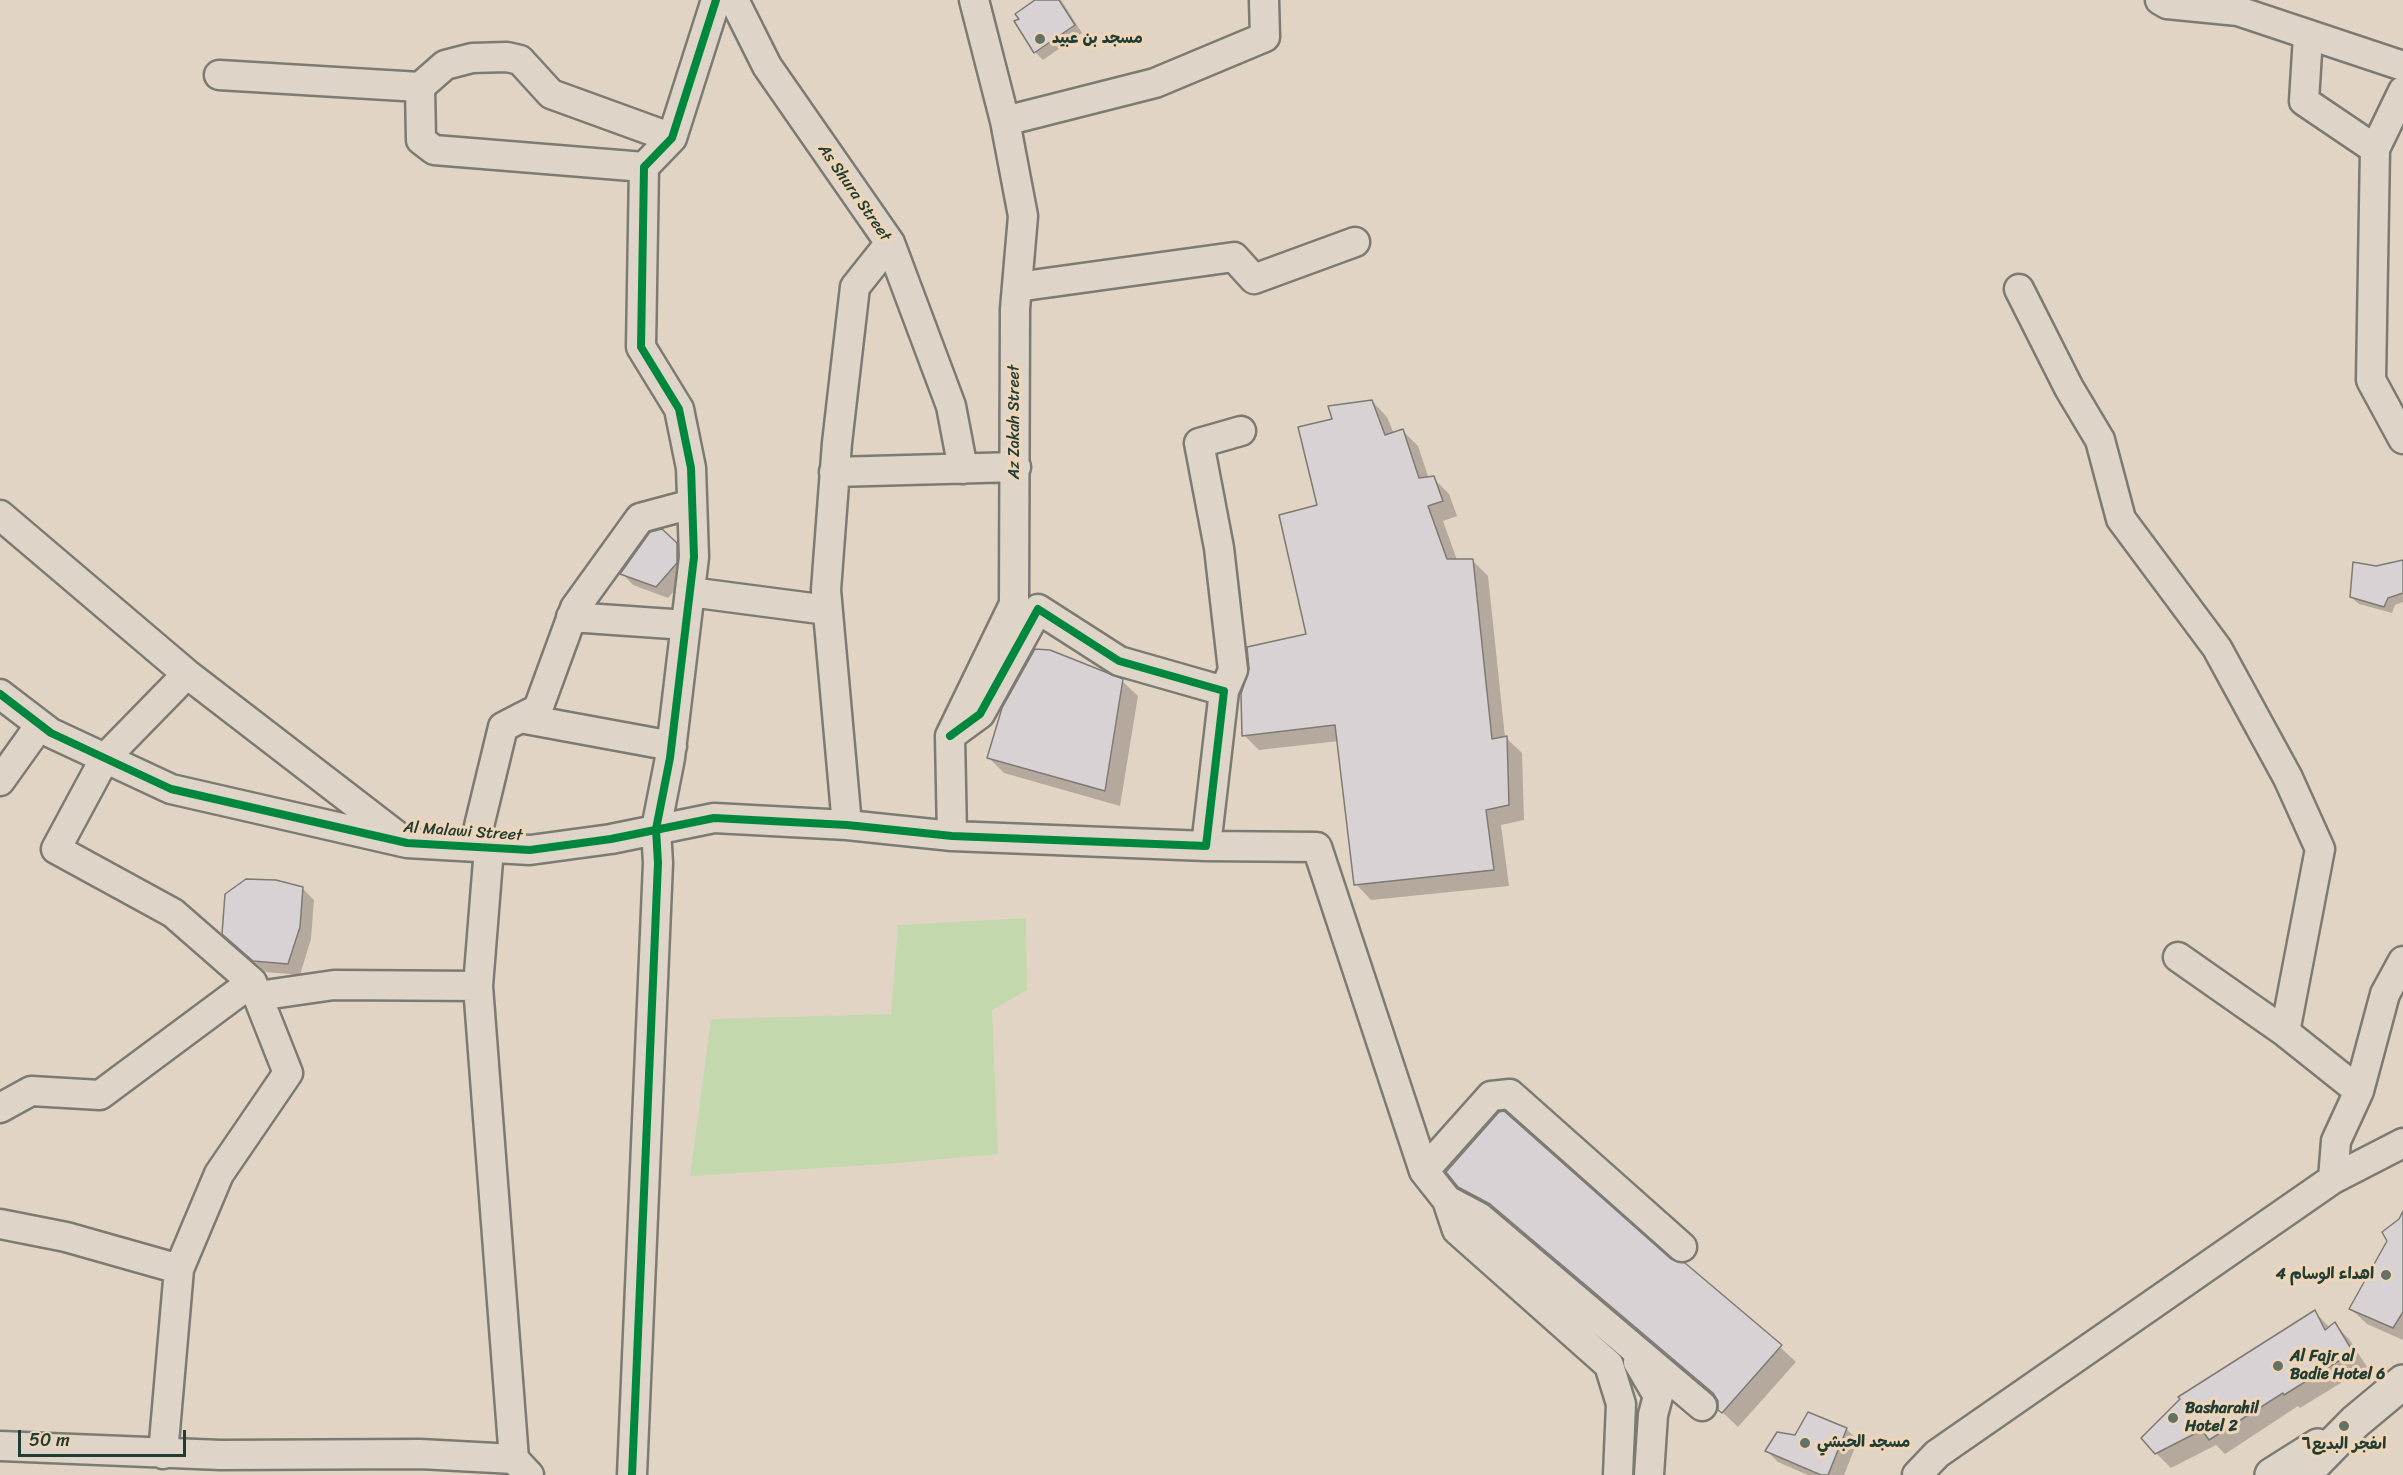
<!DOCTYPE html>
<html>
<head>
<meta charset="utf-8">
<style>
  body { margin:0 }
  #map { position:relative; width:2403px; height:1475px; overflow:hidden; background:#e2d4c4; font-family:Sriracha,sans-serif }
  canvas { display:block }
  .scale { position:absolute; left:18px; top:1430px; width:168px; height:27px; box-sizing:border-box; border:3px solid #1f3d34; border-top:0; padding-left:8px; font-size:18px; line-height:21px; white-space:nowrap; color:#1f3d34; -webkit-text-stroke:4px #efd5b7; paint-order:stroke }
</style>
</head>
<body>
<div id="map">
<canvas width="2403" height="1475"></canvas>
<div class="scale">50 m</div>
</div>
<script>
const g = document.querySelector('canvas').getContext('2d');
g.lineJoin = 'round';
function fillPath(path, color) { g.fillStyle = color; g.fill(path, 'evenodd'); }
const shape = rows => new Path2D(rows.map(r => 'M' + r).join(''));
function stroke(path, color, width, dash) { g.strokeStyle = color; g.lineWidth = width; g.lineCap = dash ? 'butt' : 'round'; g.setLineDash(dash || []); g.stroke(path); }
function drawText(font, color, halo, rows, align = 'center') {
  g.font = font + ' Sriracha,"Playpen Sans Arabic",sans-serif'; g.lineWidth = 6; g.setLineDash([]); g.textBaseline = 'middle'; g.strokeStyle = halo; g.fillStyle = color; for (const [text, x, y, turn = 0] of rows) {
    g.save(); g.translate(x, y); g.rotate((+turn || 0) * Math.PI / 180); g.textAlign = isNaN(turn) ? turn : align; if (halo) g.strokeText(text, 0, 0); g.fillText(text, 0, 0); g.restore();
  }
}
fillPath(shape([
  [1026,918,1027,990,992,1010,998,1154,887,1164,690,1176,711,1019,891,1014,898,925]
]), '#c4d8ae');
fillPath(shape([
  [1037,0,1061,0,1082,33,1043,60,1035,52,1021,19],
  [1372,401,1387,417,1394,434,1403,431,1418,446,1429,479,1433,478,1449,494,1457,516,1443,521,1457,560,1472,560,1488,576,1505,737,1522,753,1524,820,1501,825,1509,886,1371,900,1356,884,1339,741,1259,750,1244,735,1308,635,1319,506,1334,420],
  [676,544,688,556,688,575,668,598,633,585,622,573],
  [2403,561,2403,602,2395,605,2392,613,2359,604,2351,597],
  [1122,681,1138,696,1120,806,1004,773,989,758],
  [302,888,314,900,311,939,300,975,266,972,235,945],
  [1459,1186,1670,1261,1780,1347,1796,1362,1738,1427,1719,1409,1717,1398,1507,1220,1475,1202],
  [2403,1218,2403,1340,2367,1324,2351,1309],
  [2314,1311,2330,1328,2334,1324,2349,1339,2367,1367,2300,1408,2298,1406,2225,1454,2216,1445,2171,1468,2156,1453],
  [1846,1429,1858,1440,1844,1475,1808,1475,1778,1462,1767,1451,1796,1437]
]), '#0003');
const building = shape([
  [1035,0,1059,0,1075,25,1034,53,1014,21,1019,19,1015,14,1035,0],
  [1372,400,1385,435,1403,429,1419,478,1434,476,1443,501,1428,506,1447,559,1473,559,1492,739,1507,736,1509,805,1486,810,1494,870,1354,885,1335,725,1242,736,1241,694,1249,669,1247,647,1306,634,1279,515,1317,505,1298,427,1332,419,1328,406,1372,400],
  [662,529,677,543,677,563,656,587,620,574,650,532,662,529],
  [2403,560,2403,593,2388,598,2384,607,2350,597,2353,562,2376,566,2403,560],
  [1035,649,1050,650,1123,679,1105,791,987,758,1002,708,1035,649],
  [246,879,276,880,303,887,300,927,288,964,253,961,222,934,225,894,246,879],
  [1504,1111,1671,1259,1685,1263,1782,1345,1722,1413,1718,1410,1718,1401,1713,1393,1490,1204,1458,1187,1446,1172,1499,1112,1504,1111],
  [2403,1211,2403,1312,2393,1328,2349,1309,2387,1241,2382,1232,2399,1219,2403,1211],
  [2315,1310,2325,1330,2335,1322,2353,1352,2284,1395,2283,1393,2209,1440,2202,1430,2155,1454,2141,1438,2180,1399,2178,1397,2315,1310],
  [1808,1412,1847,1428,1828,1475,1821,1475,1765,1451,1777,1432,1795,1435,1808,1412]
]);
fillPath(building, '#d8d2d5');
stroke(building, '#7c7b73', 1.5);
const minor = shape([
  [734,0,767,66,890,243,951,406,963,469],
  [2160,0,2167,4,2238,11,2403,66],
  [2308,36,2304,101,2375,149],
  [219,75,420,87,445,65,472,58,507,57,520,60,551,94,672,138],
  [420,87,421,140,434,150,644,167],
  [2403,91,2375,149,2371,380,2403,439],
  [1005,121,1155,83,1265,37,1264,0],
  [1017,287,1234,257,1254,279,1355,242],
  [2019,289,2069,388,2100,440,2121,519,2217,648,2288,778,2320,849,2285,1032,2359,1091],
  [834,472,1016,467],
  [0,515,187,674,400,838],
  [690,592,827,610],
  [571,617,686,625],
  [1224,691,1233,670,1219,548,1199,443,1241,431],
  [0,694,51,733,171,789,407,843,530,850,611,839,714,818,847,825,952,836,1206,846,1224,691,1119,661,1038,609,980,714,950,736],
  [520,718,672,746],
  [0,781,40,725],
  [847,825,826,590,837,443,855,287,890,243],
  [952,836,950,736,1014,604,1015,309,1023,216,1005,121,974,0],
  [1206,846,1317,847,1424,1171],
  [474,847,503,727,538,709,575,608,640,518,692,504],
  [489,848,478,986,514,1459],
  [2178,957,2285,1032],
  [258,996,334,985,478,986],
  [0,1108,31,1091,100,1095,252,982],
  [2333,1179,2336,1141,2359,1091,2385,994,2403,961],
  [1447,1200,1457,1230,1609,1365,1621,1404,1618,1475],
  [0,1224,66,1237,179,1269],
  [1682,1247,1510,1094,1491,1096,1424,1171,1447,1200,1479,1217,1702,1406],
  [1638,1362,1658,1396,1653,1415,1649,1475],
  [0,1446,221,1455,420,1454,514,1459,529,1475],
  [163,1454,179,1269,219,1174,288,1073,252,982,173,913,56,849,105,758,187,674],
  [632,1475,658,863,656,829,670,758,694,557,691,468,679,409,641,347,644,167,672,138,716,0],
  [1917,1475,1937,1454,2333,1179,2403,1143]
]);
const major = shape([
  [2272,1475,2318,1446],
  [2303,1475,2355,1422,2403,1382]
]);
stroke(minor, '#7c7b73', 33);
stroke(major, '#7c7b73', 38);
stroke(minor, '#ded4c8', 28);
stroke(major, '#ded4c8', 33);
stroke(shape([
  [0,694,51,733,171,789,407,843,530,850,611,839,714,818,847,825,952,836,1206,846,1224,691,1119,661,1038,609,980,714,950,736],
  [632,1475,658,863,656,829,670,758,694,557,691,468,679,409,641,347,644,167,672,138,716,0]
]), '#00873e', 8);
for (const [x, y, r, color] of [
  [1040,39,6,"#637266"],
  [2386,1275,6,"#637266"],
  [2278,1366,6,"#637266"],
  [2173,1418,6,"#637266"],
  [2344,1426,6,"#637266"],
  [1805,1443,6,"#637266"]
]) { const dot = new Path2D(); dot.arc(x, y, r, 0, 2 * Math.PI); g.fillStyle = color; g.fill(dot); stroke(dot, '#efd5b7', 2); }
drawText('bold 16px', '#1f3d34', '#efd5b7', [
  ["مسجد بن عبيد",1052,39],
  ["اهداء الوسام 4",2374,1275,"right"],
  ["Al Fajr al",2290,1357],
  ["Badie Hotel 6",2290,1375],
  ["Basharahil",2185,1409],
  ["Hotel 2",2185,1427],
  ["مسجد الحبشي",1817,1443],
  ["اىفجر البديع٦",2344,1445,"center"]
], 'left');
drawText('16px', '#1f3d34', '#efd5b7', [
  ["As Shura Street",854,193,55],
  ["Az Zakah Street",1015,422,-90],
  ["Al Malawi Street",463,832,4]
]);
</script>
</body>
</html>
